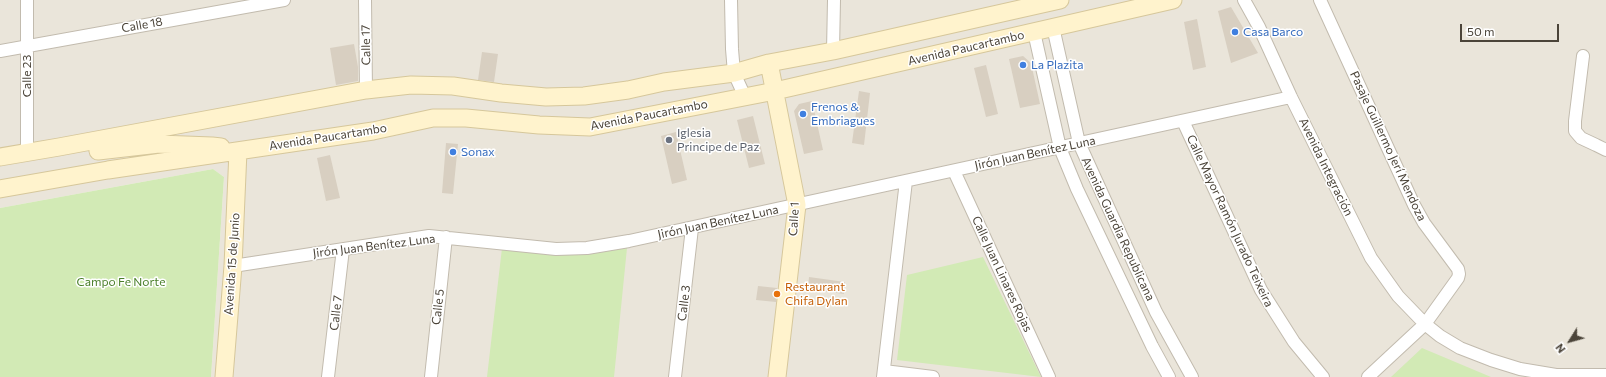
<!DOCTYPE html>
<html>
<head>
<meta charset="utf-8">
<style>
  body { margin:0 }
  #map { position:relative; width:1606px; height:377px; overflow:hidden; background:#f6f3ec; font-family:Commissioner,sans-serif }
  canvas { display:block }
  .north { position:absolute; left:1550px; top:321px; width:40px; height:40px; -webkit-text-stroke:3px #fff; paint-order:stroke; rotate:233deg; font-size:11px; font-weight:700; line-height:16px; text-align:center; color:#4b4439 }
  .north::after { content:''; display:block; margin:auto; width:14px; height:18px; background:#4b4439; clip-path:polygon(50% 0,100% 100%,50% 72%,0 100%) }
  .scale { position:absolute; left:1460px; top:24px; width:99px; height:18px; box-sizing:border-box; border:2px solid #4b4439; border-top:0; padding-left:5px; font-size:12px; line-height:14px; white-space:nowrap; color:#4b4439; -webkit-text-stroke:3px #fff; paint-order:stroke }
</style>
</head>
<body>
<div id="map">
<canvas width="1606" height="377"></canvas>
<div class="north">N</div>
<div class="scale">50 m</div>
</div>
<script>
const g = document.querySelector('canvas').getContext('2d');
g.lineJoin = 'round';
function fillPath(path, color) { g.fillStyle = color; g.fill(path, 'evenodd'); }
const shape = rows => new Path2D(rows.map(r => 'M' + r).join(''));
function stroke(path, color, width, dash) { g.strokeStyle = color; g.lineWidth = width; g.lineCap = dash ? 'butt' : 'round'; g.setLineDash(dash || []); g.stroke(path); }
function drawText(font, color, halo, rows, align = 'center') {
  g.font = font + ' Commissioner,sans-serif'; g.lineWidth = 3; g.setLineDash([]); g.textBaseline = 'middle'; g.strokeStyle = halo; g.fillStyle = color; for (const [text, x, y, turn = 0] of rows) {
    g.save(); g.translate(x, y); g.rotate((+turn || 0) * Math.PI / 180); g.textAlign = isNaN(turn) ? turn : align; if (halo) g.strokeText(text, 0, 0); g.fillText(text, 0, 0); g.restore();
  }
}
fillPath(shape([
  [0,0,1606,0,1606,377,211,377,224,177,213,169,0,208]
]), '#eae5da');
fillPath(shape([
  [213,169,224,177,211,377,0,377,0,208],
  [502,248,596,251,627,248,614,377,487,377],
  [983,257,1041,377,897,360,907,275],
  [1422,348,1491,377,1391,377]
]), '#d2eab5');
fillPath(shape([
  [1231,7,1258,53,1231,63,1218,11],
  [1197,19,1206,67,1193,70,1184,22],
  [354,44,358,67,358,81,336,85,330,48],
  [482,52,498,54,494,82,478,80],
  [1023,56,1031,63,1040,104,1020,108,1009,59],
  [986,65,998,114,986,117,974,68],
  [859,91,870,93,864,145,852,143],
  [812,101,823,150,804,154,794,111,799,104],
  [753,116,765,164,749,168,737,120],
  [676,132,687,180,672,184,661,136],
  [446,143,458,144,453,194,442,193],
  [330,155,340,198,326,201,317,158],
  [809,277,845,282,844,294,808,289],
  [758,286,777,288,776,302,756,300]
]), '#d8cfc1');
const street = shape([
  [27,0,27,152],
  [365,0,366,90],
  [731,0,732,49,734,73,745,97],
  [1244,0,1259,27,1291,97,1371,258,1398,296,1425,324,1440,336,1460,348,1491,360,1520,369,1556,375,1606,375],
  [1320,0,1414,205,1424,223,1458,269,1459,274,1458,278,1425,324,1368,377],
  [1053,27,1079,143,1156,312,1192,377],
  [1034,32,1060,148,1077,189,1152,346,1169,377],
  [0,51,284,0],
  [833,51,834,0],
  [1583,56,1575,121,1575,131,1581,138,1596,145,1606,150],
  [1183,121,1261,290,1294,342,1323,377],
  [954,171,1049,377],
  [233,266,429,236,556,249,587,248,629,241,1291,97],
  [884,371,933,377],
  [328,377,343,249],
  [431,377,446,237],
  [675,377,692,228],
  [883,377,906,181]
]);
const secondary = shape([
  [769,63,797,205,777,377],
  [98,151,159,144,212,146,221,147],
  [0,157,59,147,366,90,411,85,453,86,501,93,546,97,584,96,628,90,664,82,734,73,769,63,833,51,1060,0],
  [0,189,108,170,373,131,433,118,466,118,539,125,590,127,775,91,1173,0],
  [224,377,233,266,238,151]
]);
stroke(street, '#c2bbae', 14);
stroke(secondary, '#d6c79b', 19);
stroke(street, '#fff', 12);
stroke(secondary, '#fff3cd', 17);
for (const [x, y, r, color] of [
  [1235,32,4,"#3f7fe0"],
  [1023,65,4,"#3f7fe0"],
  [803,114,4,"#3f7fe0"],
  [669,140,4,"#6b7280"],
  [453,152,4,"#3f7fe0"],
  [777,294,4,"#e8710a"]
]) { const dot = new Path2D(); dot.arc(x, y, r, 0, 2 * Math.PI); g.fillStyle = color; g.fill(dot); stroke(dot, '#fff', 1.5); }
drawText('12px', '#4b4439', '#fff', [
  ["Calle 18",142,25,-10],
  ["Calle 17",366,45,-91],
  ["Avenida Paucartambo",966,48,-13],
  ["Calle 23",27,76,-90],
  ["Avenida Paucartambo",649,115,-11],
  ["Avenida Paucartambo",328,137,-9],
  ["Pasaje Guillermo Jerí Mendoza",1388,146,65],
  ["Jirón Juan Benítez Luna",1035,153,-12],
  ["Avenida Integración",1326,167,64],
  ["Calle 1",794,219,-87],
  ["Calle Mayor Ramón Jurado Teixeira",1230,221,65],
  ["Jirón Juan Benítez Luna",718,222,-12],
  ["Avenida Guardia Republicana",1118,229,65],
  ["Jirón Juan Benítez Luna",374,246,-7],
  ["Avenida 15 de Junio",232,264,-86],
  ["Calle Juan Linares Rojas",1002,274,65],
  ["Calle 3",684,303,-83],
  ["Calle 5",438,307,-84],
  ["Calle 7",336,313,-84]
]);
drawText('12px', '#366cbe', '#fff', [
  ["Casa Barco",1243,32],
  ["La Plazita",1031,65],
  ["Frenos &",811,107],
  ["Embriagues",811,121],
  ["Sonax",461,152]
], 'left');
drawText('12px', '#5b616d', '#fff', [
  ["Iglesia",677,133],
  ["Principe de Paz",677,147]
], 'left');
drawText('12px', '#4a7f2a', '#fff', [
  ["Campo Fe Norte",121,282]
]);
drawText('12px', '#c56008', '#fff', [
  ["Restaurant",785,287],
  ["Chifa Dylan",785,301]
], 'left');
</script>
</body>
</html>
